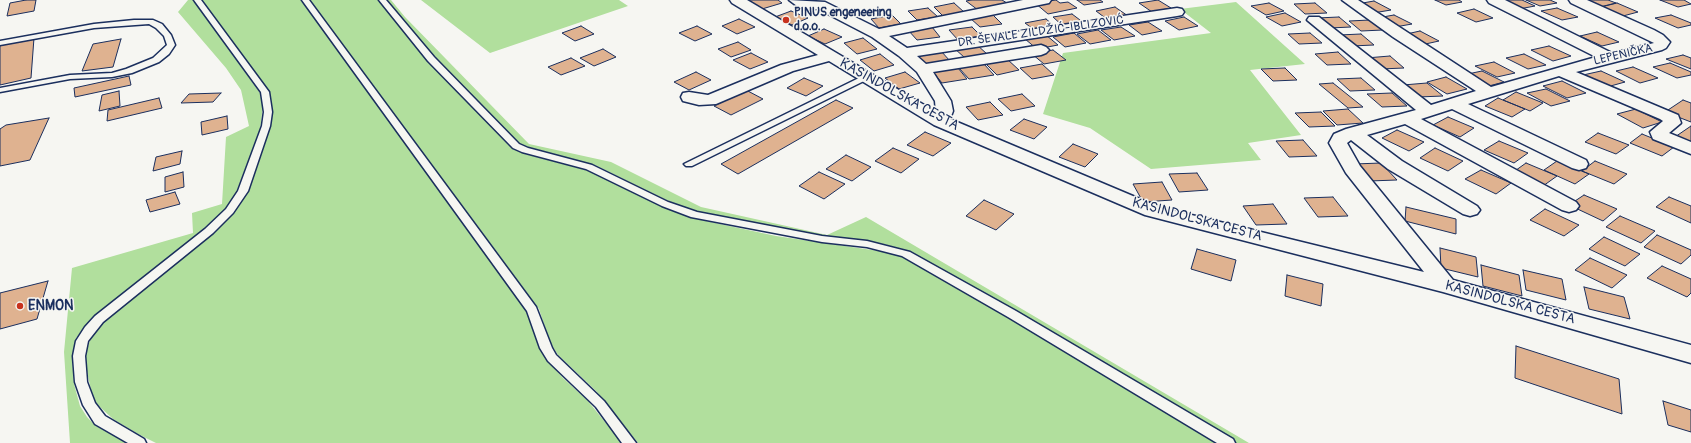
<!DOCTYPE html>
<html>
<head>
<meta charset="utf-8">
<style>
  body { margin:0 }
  canvas { display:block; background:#f6f6f2 }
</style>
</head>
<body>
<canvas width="1691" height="443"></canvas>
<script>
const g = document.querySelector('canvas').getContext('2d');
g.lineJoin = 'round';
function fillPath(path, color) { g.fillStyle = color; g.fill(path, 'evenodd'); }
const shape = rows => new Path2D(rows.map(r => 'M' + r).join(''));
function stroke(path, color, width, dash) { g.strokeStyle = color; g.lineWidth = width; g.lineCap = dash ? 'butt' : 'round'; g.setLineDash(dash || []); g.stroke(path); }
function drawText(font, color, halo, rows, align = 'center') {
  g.font = font + ' Pangolin,sans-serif'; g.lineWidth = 3; g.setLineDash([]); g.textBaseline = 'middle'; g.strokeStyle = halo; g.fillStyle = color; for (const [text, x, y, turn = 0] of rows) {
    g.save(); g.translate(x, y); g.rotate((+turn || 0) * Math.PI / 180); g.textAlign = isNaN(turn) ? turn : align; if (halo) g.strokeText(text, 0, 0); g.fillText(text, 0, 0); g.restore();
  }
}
fillPath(shape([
  [188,0,193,0,260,93,263,106,260,130,234,198,223,213,86,326,76,338,72,358,74,384,80,406,87,417,96,426,128,443,70,443,64,352,72,268,193,233,192,213,222,204,226,137,249,126,241,90,226,68,178,12],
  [202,0,302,0,526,311,548,361,563,378,588,401,622,443,156,443,138,434,113,419,101,408,93,399,86,367,86,352,93,332,108,317,230,216,240,205,248,190,257,164,270,119,271,101,269,91],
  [310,0,378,0,436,70,517,150,525,154,593,172,668,209,692,218,776,236,886,252,908,259,1220,443,638,443,596,391,558,355,550,342,539,309,465,209,394,116],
  [386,0,391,0,405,17,529,144,611,162,701,207,827,235,866,217,1249,443,1236,443,909,251,884,244,822,237,691,210,664,199,595,165,521,145,443,67],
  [421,0,619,0,628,6,490,53],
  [1236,2,1305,64,1250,70,1301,135,1248,143,1261,160,1151,169,1090,128,1043,114,1063,53,1211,33,1180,9]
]), '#b1df9d');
const building = shape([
  [26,0,36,0,34,11,7,16,10,3,26,0],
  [747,0,778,0,782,3,762,9,747,0],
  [971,0,1002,0,1007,3,978,10,966,1,971,0],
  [1056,0,1060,3,1068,2,1077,8,1048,14,1035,3,1056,0],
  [1077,0,1100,0,1103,2,1084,5,1077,0],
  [1158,0,1171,8,1152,12,1139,3,1158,0],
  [1435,0,1459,0,1462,2,1446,5,1435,0],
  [1503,0,1522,0,1535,6,1519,9,1503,0],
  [1526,0,1550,0,1557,3,1540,6,1526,0],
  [1585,0,1608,0,1616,3,1600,7,1585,0],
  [1660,0,1684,0,1691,4,1678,7,1660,0],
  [1374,1,1391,10,1373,13,1357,4,1374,1],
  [954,3,964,12,943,16,934,7,954,3],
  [1269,3,1284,11,1266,15,1251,6,1269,3],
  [1315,3,1327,13,1305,14,1294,4,1315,3],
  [1617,3,1638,12,1623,16,1601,7,1617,3],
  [1115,7,1128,16,1108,20,1096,11,1115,7],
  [928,8,938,17,917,20,908,11,928,8],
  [1557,8,1578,17,1562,20,1541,11,1557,8],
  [1474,9,1493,18,1476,22,1457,13,1474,9],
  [791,11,808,18,792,25,775,17,791,11],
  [1285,13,1301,22,1282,26,1266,17,1285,13],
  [1072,14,1084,23,1064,27,1053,17,1072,14],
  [892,15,901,24,879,28,871,19,892,15],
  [993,15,1002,24,980,27,970,18,993,15],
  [1394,15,1412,24,1395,27,1377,18,1394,15],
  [1671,15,1691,23,1691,25,1678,28,1655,18,1671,15],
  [1184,17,1198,26,1179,30,1165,21,1184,17],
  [1339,17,1351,27,1329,28,1317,18,1339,17],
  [739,19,755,27,737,34,722,26,739,19],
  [1046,19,1057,28,1037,32,1025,23,1046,19],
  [1370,20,1383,30,1361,31,1349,21,1370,20],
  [1148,22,1162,31,1142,35,1129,25,1148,22],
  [581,26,594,34,575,41,562,33,581,26],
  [697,26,712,34,695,41,679,33,697,26],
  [932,27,940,37,917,40,908,30,932,27],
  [972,27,981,36,958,40,949,30,972,27],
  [1121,27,1135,36,1114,40,1101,30,1121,27],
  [824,29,842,37,825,44,808,36,824,29],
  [1098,30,1111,40,1090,44,1077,34,1098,30],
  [1420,31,1439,41,1421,45,1402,35,1420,31],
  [1597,32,1619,42,1602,46,1580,36,1597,32],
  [1074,33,1086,43,1065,47,1053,37,1074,33],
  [1310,33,1322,43,1299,44,1288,34,1310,33],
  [1361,34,1374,45,1351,46,1339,35,1361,34],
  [1046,35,1058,45,1037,49,1025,39,1046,35],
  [34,38,31,78,0,85,0,45,34,38],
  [863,38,877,49,857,54,844,43,863,38],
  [121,39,113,67,82,71,93,44,121,39],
  [738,42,751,50,731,57,718,49,738,42],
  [976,44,987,54,965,58,954,48,976,44],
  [1549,46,1571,56,1553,61,1531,50,1549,46],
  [603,49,616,57,594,66,580,58,603,49],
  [1053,50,1066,60,1044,64,1032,54,1053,50],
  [941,51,950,61,925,65,917,54,941,51],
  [1338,52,1351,64,1327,65,1315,54,1338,52],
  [751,53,768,62,750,69,733,60,751,53],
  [880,54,894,65,874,71,860,60,880,54],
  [1524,54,1546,65,1528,69,1506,58,1524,54],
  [1683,55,1691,58,1691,69,1666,59,1683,55],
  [1390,56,1404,68,1380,69,1366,58,1390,56],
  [571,58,585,66,561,75,548,67,571,58],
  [1007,59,1019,70,997,75,985,63,1007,59],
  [1494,62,1515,73,1497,77,1475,66,1494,62],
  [1670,63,1691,72,1691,75,1677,78,1653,67,1670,63],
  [984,64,994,75,969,79,959,68,984,64],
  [1042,64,1054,75,1032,79,1020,68,1042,64],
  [1633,67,1658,78,1640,83,1616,71,1633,67],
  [958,68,967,79,942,83,933,72,958,68],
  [1285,68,1297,80,1273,81,1261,69,1285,68],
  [1482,71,1504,82,1485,87,1463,75,1482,71],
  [1601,71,1625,82,1607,87,1583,75,1601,71],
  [696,72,711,80,689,90,674,82,696,72],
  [905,72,920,83,899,89,885,78,905,72],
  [129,76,131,85,75,97,74,88,129,76],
  [1446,77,1467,89,1447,94,1427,82,1446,77],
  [804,78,823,86,806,96,787,88,804,78],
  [1361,78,1375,90,1350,91,1337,79,1361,78],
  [1562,81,1586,93,1567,98,1543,86,1562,81],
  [1333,83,1363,107,1348,108,1319,84,1333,83],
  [1427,83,1443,96,1418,97,1403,85,1427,83],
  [1546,89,1570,101,1551,106,1527,93,1546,89],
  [746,90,763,99,731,115,714,106,746,90],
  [119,91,120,106,99,111,102,95,119,91],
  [1516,92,1543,103,1530,111,1503,100,1516,92],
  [221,93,213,102,181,103,189,94,221,93],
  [1392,93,1407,106,1382,107,1367,94,1392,93],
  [1022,94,1035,106,1011,111,998,99,1022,94],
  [159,98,162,108,107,121,108,110,159,98],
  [1498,98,1525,109,1512,117,1485,106,1498,98],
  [836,100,853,108,738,174,721,164,836,100],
  [1683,100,1691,103,1691,122,1665,112,1683,100],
  [990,102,1003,115,978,120,966,107,990,102],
  [1348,109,1363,123,1337,125,1323,111,1348,109],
  [1636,109,1662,122,1643,128,1617,114,1636,109],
  [1321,112,1335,126,1309,127,1295,113,1321,112],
  [227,116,228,129,202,135,201,122,227,116],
  [1448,117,1474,128,1460,137,1433,125,1448,117],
  [49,118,30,160,0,166,0,129,6,125,49,118],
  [1024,119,1047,127,1034,139,1010,130,1024,119],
  [1691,126,1691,147,1672,139,1691,126],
  [1397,130,1424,142,1409,151,1382,138,1397,130],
  [925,132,951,143,933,156,907,145,925,132],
  [1598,133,1629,145,1616,154,1585,142,1598,133],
  [1642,134,1674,147,1662,156,1630,143,1642,134],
  [1303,140,1317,156,1289,157,1276,141,1303,140],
  [1499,141,1528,153,1514,163,1484,150,1499,141],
  [1073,144,1098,154,1085,167,1059,157,1073,144],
  [893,148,919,159,901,173,875,161,893,148],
  [1435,148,1463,161,1448,171,1420,158,1435,148],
  [182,151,180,164,153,171,156,157,182,151],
  [846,155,871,167,852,181,826,169,846,155],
  [1557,161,1589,174,1575,184,1544,170,1557,161],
  [1595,161,1627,174,1614,184,1582,171,1595,161],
  [1381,163,1397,180,1369,181,1354,164,1381,163],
  [1526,163,1557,176,1543,186,1512,173,1526,163],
  [1481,170,1511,183,1496,194,1465,179,1481,170],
  [183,172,184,187,165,192,165,177,183,172],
  [819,172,845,184,824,199,799,186,819,172],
  [1197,173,1208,190,1179,192,1169,174,1197,173],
  [1162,182,1172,200,1143,202,1133,184,1162,182],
  [175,192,180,204,150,212,146,200,175,192],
  [1584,195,1617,209,1603,221,1569,205,1584,195],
  [1333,197,1348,216,1318,217,1304,198,1333,197],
  [1669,197,1691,206,1691,223,1656,207,1669,197],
  [984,200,1014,214,996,230,966,216,984,200],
  [1273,204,1287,224,1256,225,1243,206,1273,204],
  [1406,207,1456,219,1456,234,1405,221,1406,207],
  [1545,209,1579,225,1564,236,1530,220,1545,209],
  [1620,216,1655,231,1641,243,1606,227,1620,216],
  [1657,235,1691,250,1691,255,1681,264,1644,247,1657,235],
  [1604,237,1640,254,1625,266,1589,249,1604,237],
  [1440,248,1476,257,1478,277,1441,268,1440,248],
  [1197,249,1236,260,1231,281,1191,269,1197,249],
  [1590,258,1627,275,1612,288,1575,270,1590,258],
  [1481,265,1519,275,1522,296,1483,286,1481,265],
  [1662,266,1691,279,1691,293,1687,297,1647,278,1662,266],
  [1523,270,1562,279,1566,300,1526,290,1523,270],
  [1287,275,1323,284,1321,306,1285,296,1287,275],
  [48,281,37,319,0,329,0,293,48,281],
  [1584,287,1624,297,1630,319,1589,309,1584,287],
  [1516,346,1619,379,1622,414,1515,378,1516,346],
  [1663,401,1691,410,1691,432,1668,425,1663,401]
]);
fillPath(building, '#dfb290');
stroke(building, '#1b2f5e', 1);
const lane = shape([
  [194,0,201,0,269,92,272,112,270,126,248,191,233,213,213,233,103,322,88,341,85,356,87,382,95,403,105,416,144,439,146,443,128,443,95,424,83,405,75,382,73,356,76,341,85,327,95,316,205,229,226,209,238,191,262,126,264,112,261,92,194,0],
  [302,0,309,0,536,307,552,348,556,355,604,401,636,443,622,443,596,407,548,361,540,348,527,311,302,0],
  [379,0,386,0,434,57,519,144,528,148,592,165,668,202,697,212,822,236,867,241,910,252,1016,311,1233,439,1235,443,1217,443,1008,317,902,256,867,247,822,242,691,217,662,206,586,169,522,152,513,148,428,61,379,0],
  [134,20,153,20,162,24,171,35,175,45,169,54,159,62,132,73,112,77,70,79,0,92,0,88,70,75,112,73,126,69,153,58,167,45,164,36,156,28,149,24,94,28,0,45,0,41,94,24,134,20],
  [863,76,869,76,870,78,692,166,686,166,684,164,863,76]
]);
const street = shape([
  [730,0,747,0,936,112,935,101,917,72,899,56,872,37,818,9,801,9,789,0,825,2,879,29,1023,0,1051,0,1049,3,1044,4,889,36,907,48,1177,8,1182,9,1184,12,1182,15,1177,16,917,56,926,64,1041,45,1046,47,1049,50,1046,53,1041,55,933,72,951,101,953,111,950,119,1159,207,1424,272,1346,173,1329,143,1334,134,1346,129,1416,110,1307,20,1309,17,1319,17,1431,105,1476,91,1393,37,1342,0,1358,0,1491,87,1596,57,1489,3,1487,0,1505,0,1612,53,1654,43,1571,3,1569,0,1587,0,1654,30,1663,35,1670,42,1666,48,1662,50,1576,72,1678,115,1681,123,1669,133,1691,142,1691,154,1653,139,1650,132,1663,121,1660,119,1559,76,1468,104,1586,160,1588,164,1586,168,1579,170,1572,168,1452,109,1421,119,1576,202,1579,206,1576,210,1569,212,1562,210,1405,124,1367,135,1402,161,1477,206,1480,210,1477,214,1470,216,1463,214,1388,169,1351,140,1347,143,1360,166,1453,280,1691,345,1691,363,1443,292,1145,215,934,125,829,61,793,71,716,104,699,105,683,101,681,97,683,93,689,92,708,95,781,65,818,55,732,3,730,0]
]);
stroke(lane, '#1b2f5e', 3);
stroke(street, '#1b2f5e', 3);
fillPath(lane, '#f6f6f2');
fillPath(street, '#f6f6f2');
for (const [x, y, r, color] of [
  [786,20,4,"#c8321e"],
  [20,306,4,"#c8321e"]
]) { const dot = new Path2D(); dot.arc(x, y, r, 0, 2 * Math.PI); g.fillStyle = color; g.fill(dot); stroke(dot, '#f6f6f2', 1.5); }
drawText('bold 12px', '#1b2f5e', '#f6f6f2', [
  ["PINUS engeneering",794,13],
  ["d.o.o.",794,27]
], 'left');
drawText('12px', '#1b2f5e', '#f6f6f2', [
  ["DR. ŠEVALE ZILDŽIĆ-IBLIZOVIĆ",1041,32,-8],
  ["LEPENIČKA",1623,55,-13]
]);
drawText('14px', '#1b2f5e', '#f6f6f2', [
  ["KASINDOLSKA CESTA",899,95,29],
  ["KASINDOLSKA CESTA",1197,220,15],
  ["KASINDOLSKA CESTA",1510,303,15]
]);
drawText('bold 14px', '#1b2f5e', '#f6f6f2', [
  ["ENMON",28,306]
], 'left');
</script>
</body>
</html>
